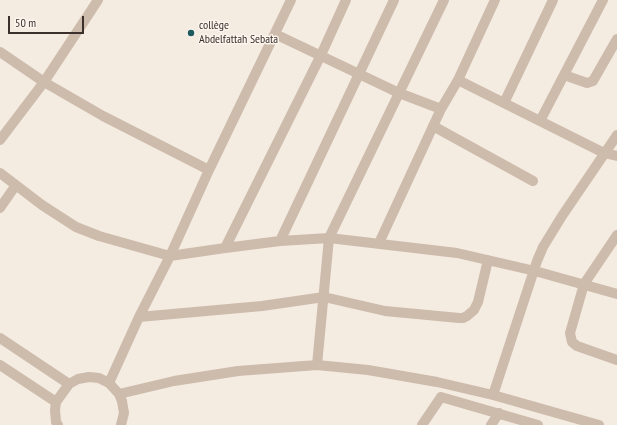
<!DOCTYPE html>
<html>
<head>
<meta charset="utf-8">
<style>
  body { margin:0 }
  #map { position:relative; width:617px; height:425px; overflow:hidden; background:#f4ebe1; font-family:"PT Sans Narrow",sans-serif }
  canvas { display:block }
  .scale { position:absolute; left:8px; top:16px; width:76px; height:18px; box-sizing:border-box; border:2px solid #3b302b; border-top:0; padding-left:5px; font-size:12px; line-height:14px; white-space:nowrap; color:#3b302b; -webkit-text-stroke:3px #fbf5ee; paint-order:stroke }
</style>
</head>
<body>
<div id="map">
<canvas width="617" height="425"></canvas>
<div class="scale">50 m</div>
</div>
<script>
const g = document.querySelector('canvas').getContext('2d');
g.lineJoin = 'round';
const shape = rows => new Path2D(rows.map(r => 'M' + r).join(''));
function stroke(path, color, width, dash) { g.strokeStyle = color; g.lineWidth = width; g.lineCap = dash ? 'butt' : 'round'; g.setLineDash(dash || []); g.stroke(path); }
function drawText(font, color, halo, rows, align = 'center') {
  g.font = font + ' "PT Sans Narrow",sans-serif'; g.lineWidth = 3; g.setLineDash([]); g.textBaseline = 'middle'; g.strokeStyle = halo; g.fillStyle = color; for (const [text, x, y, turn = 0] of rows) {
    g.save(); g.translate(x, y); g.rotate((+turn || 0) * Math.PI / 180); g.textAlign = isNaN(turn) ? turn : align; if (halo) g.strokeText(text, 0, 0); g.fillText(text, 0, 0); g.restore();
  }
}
stroke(shape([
  [275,34,399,93,441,109],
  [0,52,44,82,103,116,209,170],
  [564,75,587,83,593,81,617,39],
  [458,80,604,153,617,156],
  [504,103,553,0],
  [540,121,603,0],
  [433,126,533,181],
  [0,140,44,82,98,0],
  [0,173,42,205,76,227,99,236,170,256,225,248,280,241,329,238,457,253,535,271,617,294],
  [0,208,16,185],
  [617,235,584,284,570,333,572,342,577,346,617,360],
  [280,241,394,0],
  [379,243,441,109,458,80,495,0],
  [225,248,321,55,346,0],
  [139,317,262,306,324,297,385,311,459,318,463,318,467,316,474,310,478,302,488,260],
  [0,338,69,384],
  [0,365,56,402],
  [317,365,329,238,444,0],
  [109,383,139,317,170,256,209,170,291,0],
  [119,394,174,381,238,371,317,365,368,370,437,382,493,395,599,425],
  [493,395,537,261,543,247,562,216,617,135],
  [441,397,538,425],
  [58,425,56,422,55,410,56,402,69,384,78,379,89,377,99,378,109,383,119,394,122,401,124,413,121,425],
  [422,425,441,397],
  [491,425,499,413]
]), '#cdbbac', 10);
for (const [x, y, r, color] of [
  [191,33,4,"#1f5a5e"]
]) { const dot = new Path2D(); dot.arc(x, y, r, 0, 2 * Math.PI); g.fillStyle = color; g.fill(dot); stroke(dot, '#fbf5ee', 1.5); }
drawText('12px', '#3b302b', '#fbf5ee', [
  ["collège",199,26],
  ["Abdelfattah Sebata",199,40]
], 'left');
</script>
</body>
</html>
